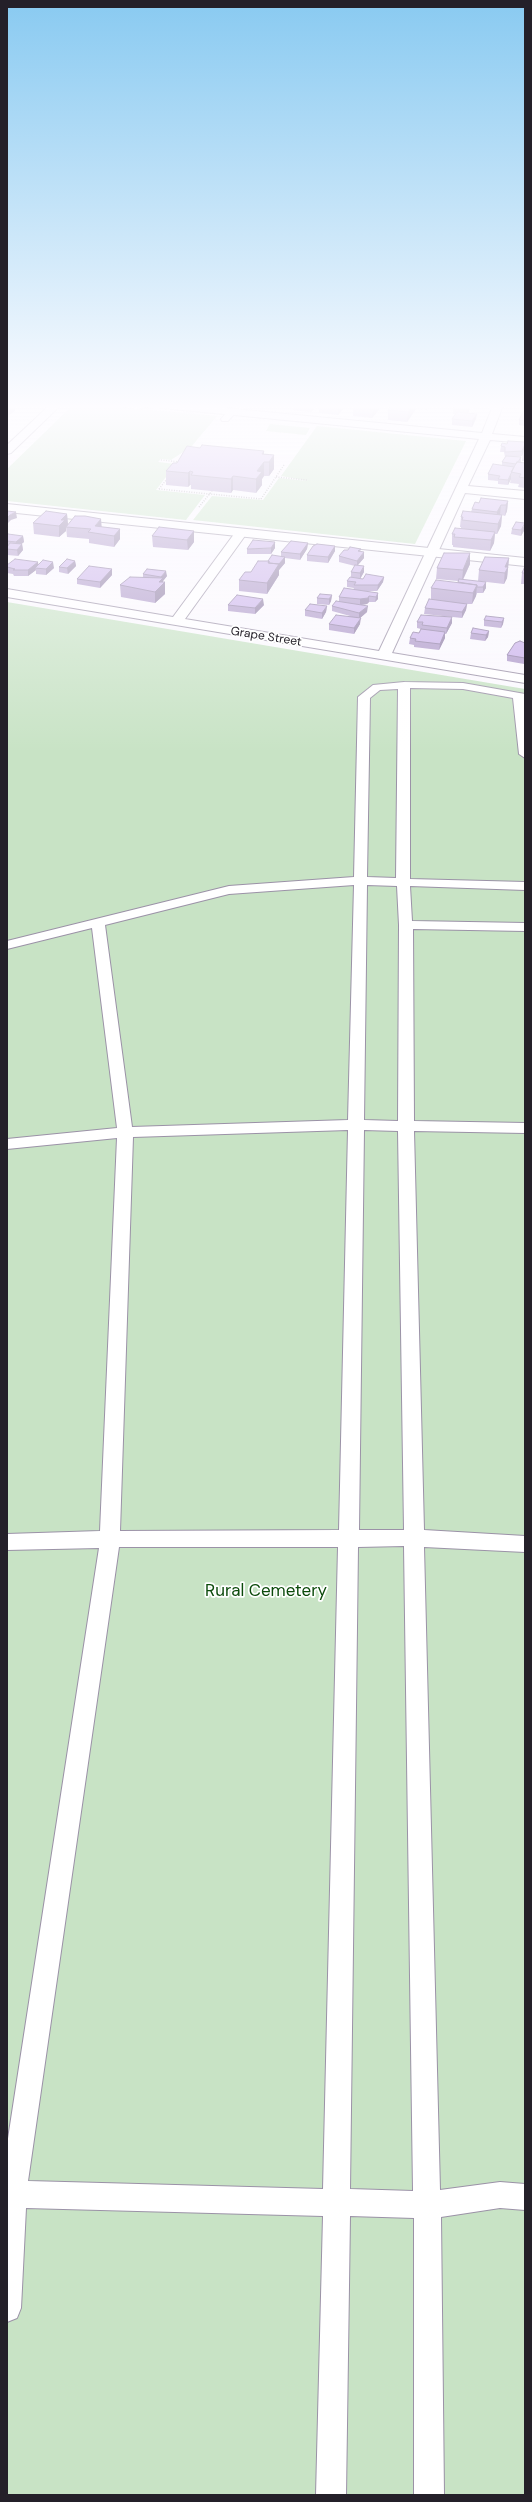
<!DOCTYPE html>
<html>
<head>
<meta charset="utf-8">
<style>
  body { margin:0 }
  #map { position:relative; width:532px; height:2502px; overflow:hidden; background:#fbf9fe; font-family:"DM Sans",sans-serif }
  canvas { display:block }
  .frame { position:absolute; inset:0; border:8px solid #242029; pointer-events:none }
</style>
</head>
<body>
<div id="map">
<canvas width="532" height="2502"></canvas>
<div class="frame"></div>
</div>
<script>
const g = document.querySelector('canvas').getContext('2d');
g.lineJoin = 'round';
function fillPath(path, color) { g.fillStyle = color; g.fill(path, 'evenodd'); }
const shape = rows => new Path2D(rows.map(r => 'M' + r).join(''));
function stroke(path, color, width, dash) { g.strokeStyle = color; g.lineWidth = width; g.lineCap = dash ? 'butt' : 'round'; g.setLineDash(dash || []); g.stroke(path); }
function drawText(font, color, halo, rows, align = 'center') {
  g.font = font + ' "DM Sans",sans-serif'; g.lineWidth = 3.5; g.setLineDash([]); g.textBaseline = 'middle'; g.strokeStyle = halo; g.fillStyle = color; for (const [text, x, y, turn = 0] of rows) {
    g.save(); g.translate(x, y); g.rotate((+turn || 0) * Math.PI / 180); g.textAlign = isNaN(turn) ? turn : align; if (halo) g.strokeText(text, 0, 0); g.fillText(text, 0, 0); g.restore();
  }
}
fillPath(shape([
  [75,403,217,416,191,447,171,460,161,459,158,462,176,464,156,490,205,495,186,520,7,501,7,469],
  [270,424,310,428,306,435,266,431],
  [317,426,466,441,415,544,193,520,212,496,263,500,279,478,308,481,281,476],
  [7,602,525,689,525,2495,7,2495]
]), '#c8e3c5');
const lane = shape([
  [229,410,236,412,228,421,222,421,221,419,229,410],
  [404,682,463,683,525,694,525,758,519,754,513,698,463,689,410,688,410,879,525,882,525,890,410,886,412,921,525,923,525,931,413,929,414,1121,525,1123,525,1133,414,1131,424,1530,525,1536,525,1552,424,1547,440,2190,500,2182,525,2184,525,2210,500,2208,441,2217,444,2495,414,2495,414,2218,350,2216,346,2495,316,2495,323,2216,26,2208,21,2308,17,2318,7,2322,7,2145,99,1548,7,1550,7,1534,100,1531,117,1138,7,1149,7,1139,117,1128,92,928,7,949,7,941,229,886,354,877,358,697,373,685,404,682],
  [398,689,396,878,367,877,370,698,380,690,398,689],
  [354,885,348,1120,132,1127,105,925,229,894,354,885],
  [367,885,397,886,399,925,398,1121,364,1120,367,885],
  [348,1130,339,1530,120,1531,133,1137,348,1130],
  [364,1130,398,1131,404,1530,359,1530,364,1130],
  [404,1546,413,2191,350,2189,358,1547,404,1546],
  [119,1547,338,1547,323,2189,28,2181,119,1547]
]);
const street = shape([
  [52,403,63,403,11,453,7,454,7,445,52,403],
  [137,403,173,403,482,433,494,403,504,403,492,434,525,437,525,443,490,440,468,486,525,491,525,499,465,493,392,653,525,675,525,683,7,597,7,589,173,617,237,530,241,529,247,533,185,619,379,651,479,439,142,406,137,403]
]);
const secondary = shape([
  [7,504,525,558,525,566,7,512,7,504]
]);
stroke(lane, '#9b92a7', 2);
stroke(street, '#9b92a7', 2);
stroke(secondary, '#9b92a7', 2);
stroke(shape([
  [161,460,180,462],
  [276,477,307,480],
  [159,489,261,499,284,465],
  [159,489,167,479],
  [199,507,212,491]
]), '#a4a1a8', 1.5, [1, 1.5]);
fillPath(lane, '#fff');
fillPath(street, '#fff');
fillPath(secondary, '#fff');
fillPath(shape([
  [7,403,33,403,28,407,9,405,15,406,15,411,7,416],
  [319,403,311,412,293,410,293,405],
  [348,403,338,415,319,413,319,404],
  [352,403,382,403,382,406,372,418,353,416,353,407,356,403],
  [394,403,436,403,436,405,430,407,427,410,418,409,419,404,416,404,416,409,407,422,388,420,388,410],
  [446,403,481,403,477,409,469,408,469,411,468,413,476,419,472,427,452,425,452,419,456,414,453,414,453,409,454,407,446,406],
  [525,412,525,426,519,425,519,420],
  [525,442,525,461,522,461,523,452,522,456,515,457,521,457,521,462,525,463,525,488,518,487,519,484,510,483,511,479,508,485,498,484,498,481,488,480,488,474,502,465,502,462,505,457,504,452,500,452,501,446,507,444],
  [264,454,274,455,274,469,269,476,264,476,262,479,262,485,256,493,233,490,231,493,191,489,191,485,190,485,188,487,166,485,166,471,177,463],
  [508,501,507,511,505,516,502,515,501,526,497,534,495,534,494,543,490,551,453,547,453,545,452,545,452,534,461,529,461,527,460,527,461,517,471,512,472,509,479,503],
  [67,514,68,525,66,527,66,531,59,537,34,534,33,523],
  [66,527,102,527,120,529,120,539,114,547,89,543,89,539,67,537],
  [512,529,525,529,521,536,511,534],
  [194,531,194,542,188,550,153,547,152,536],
  [7,535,23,536,24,542,21,544,22,544,23,550,18,556,7,555],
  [308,543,307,549,300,560,285,558,285,563,279,570,279,575,267,594,239,591,239,580,251,572,268,561,281,557,281,552],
  [335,546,335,551,328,563,307,561,307,555],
  [275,548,271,554,247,554,247,549],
  [361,549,360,552,364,558,358,565,364,572,360,579,363,579,384,577,383,582,377,591,365,591,378,593,378,599,375,602,369,602,367,604,361,605,367,612,360,618,360,624,354,634,329,630,329,624,350,616,332,611,332,606,339,602,339,597,353,590,354,588,347,587,347,581,351,577,351,572,355,566,339,562,339,556,348,550],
  [509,558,507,578,504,584,478,581,479,570],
  [75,561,76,566,68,574,59,572,59,567],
  [38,562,38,565,54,568,46,575,36,574,36,570,28,576,14,576,13,574,7,573,7,565],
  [470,564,463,580,486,582,486,588,483,593,477,593,476,596,472,604,467,604,466,610,462,618,424,614,425,608,431,599,431,588,458,582,458,581,436,579,437,568],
  [525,566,525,584,521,584,522,573],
  [112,569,112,575,100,588,77,584,77,579],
  [143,574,167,576,163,581,163,582,165,582,165,594,155,603,121,597,120,585,143,577],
  [332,595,331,601,329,605,317,604,317,598],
  [228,605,264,605,255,614,228,611],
  [327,606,326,612,322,619,305,616,305,610],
  [504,618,503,624,501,628,484,626,484,620],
  [417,622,452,623,446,634,445,634,445,638,439,650,414,647,414,645,409,644,410,638,419,633,421,629,417,628],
  [489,631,488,637,485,641,470,639,471,633],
  [525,643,525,662,524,664,507,661,507,655]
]), '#af9aca');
fillPath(shape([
  [28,403,33,403,28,407],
  [314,403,319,403,311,412,311,407],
  [340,403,348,403,338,415,338,406],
  [377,403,382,403,382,406,372,418,373,409],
  [414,403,416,403,416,409,407,422,408,412],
  [429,403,436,403,436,405,430,407,427,410,428,405],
  [479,403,481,403,477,409,478,404],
  [15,406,15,411,7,416,7,411],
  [470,406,469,411,467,414,467,409],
  [477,414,476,419,472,427,472,421],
  [525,444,525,448,522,456,522,451],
  [264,451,264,476,262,479,262,485,256,493,256,479,262,454],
  [274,455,274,469,269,476,269,462],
  [190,471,190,485,188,487,188,473],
  [511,474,511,479,508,485,508,480],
  [233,476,233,490,231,493,231,479],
  [508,501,507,511,505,516,506,505],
  [501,505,500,515,496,522,497,512],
  [16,512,17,518,11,520,7,524,7,518,10,515],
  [67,514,68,525,66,527,66,531,59,537,59,526,61,520],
  [502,515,501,526,497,534,498,524],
  [101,519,102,530,95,526],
  [525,524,525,529,521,536,521,530],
  [120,529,120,539,114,547,114,536],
  [194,531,194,542,188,550,187,540],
  [495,532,494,543,490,551,491,540],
  [23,536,24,542,17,548,16,542],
  [275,542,275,548,271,554,271,548],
  [308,543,307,549,300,560,300,554],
  [22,544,23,550,18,556,17,550],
  [335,546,335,551,328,563,328,557],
  [364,552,364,558,357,566,357,561],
  [470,553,470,564,462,581,463,570],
  [285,557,285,563,279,570,279,575,267,594,267,583,279,564],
  [509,558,507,578,504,584,505,567],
  [75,561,76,566,68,574,67,568],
  [38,562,39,568,35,568,36,570,28,576,28,570],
  [53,562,54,568,46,575,46,569],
  [364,566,364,572,360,579,360,573],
  [112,569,112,575,100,588,100,582],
  [166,571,167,576,163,581,163,584,165,582,165,594,155,603,155,592,159,582,161,580,161,577],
  [384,577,383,582,377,591,378,585],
  [486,582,486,588,483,593,483,587],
  [477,585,476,596,472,604,473,593],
  [378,593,378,599,375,602,376,597],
  [332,595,331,601,329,605,329,599],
  [369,596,369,602,367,604,360,605,360,599],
  [263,599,264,605,255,614,255,608],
  [467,604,466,610,462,618,462,612],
  [327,606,326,612,322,619,322,613],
  [368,606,367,612,359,619,359,613],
  [452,617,452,623,446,634,447,628],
  [361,618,360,624,354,634,354,628],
  [504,618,503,624,501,628,502,622],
  [489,631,488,637,485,641,486,635],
  [445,632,445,638,439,650,440,644]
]), '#8e7da4');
const building = shape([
  [295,403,314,403,311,407,293,405,295,403],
  [320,403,340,403,338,406,319,404,320,403],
  [356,403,377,403,373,409,353,407,356,403],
  [394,403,414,403,408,412,388,410,394,403],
  [419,403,429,403,428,405,419,404,419,403],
  [466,403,479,403,478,404,466,403],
  [7,405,15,406,7,411,7,405],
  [456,405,470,406,467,409,453,409,456,405],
  [457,412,477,414,472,421,452,419,457,412],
  [523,412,525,412,525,421,519,420,523,412],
  [508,441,525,442,525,444,522,451,505,452,505,447,501,446,502,443,507,444,508,441],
  [202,445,264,451,262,454,274,455,269,462,264,462,257,471,262,472,256,479,233,476,231,479,191,475,193,472,190,471,188,473,166,471,173,463,177,463,187,446,200,448,202,445],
  [506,456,521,457,518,462,517,462,516,464,502,462,506,456],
  [517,462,525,463,525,478,519,477,521,474,511,472,517,462],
  [493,464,514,467,508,480,498,479,500,476,488,474,493,464],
  [481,498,508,501,506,505,501,505,497,512,472,509,475,502,479,503,481,498],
  [7,511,16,512,10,515,7,518,7,511],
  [46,511,67,514,61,520,65,520,59,526,33,523,46,511],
  [463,511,502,515,498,524,462,520,463,517,461,517,463,511],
  [75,516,85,516,101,519,95,526,120,529,114,536,88,532,91,529,66,527,75,516],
  [516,522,525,523,521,530,512,529,516,522],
  [159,527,194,531,187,540,152,536,159,527],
  [455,528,495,532,491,540,454,537,455,534,452,534,455,528],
  [8,534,23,536,16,542,7,541,7,535,8,534],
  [253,540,275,542,271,548,247,549,253,540],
  [291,541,308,543,300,554,281,552,291,541],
  [10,543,22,544,17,550,7,549,7,547,10,543],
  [317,544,335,546,328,557,307,555,313,546,317,544],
  [350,547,361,549,358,551,364,552,357,561,339,556,344,550,348,550,350,547],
  [444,553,470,553,463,570,437,568,444,553],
  [272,555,285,557,279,564,269,563,269,561,268,561,272,555],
  [485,557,509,558,505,567,508,567,505,573,479,570,485,557],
  [15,559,38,562,28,570,13,570,15,569,7,567,7,565,15,559],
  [67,559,75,561,67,568,59,567,67,559],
  [43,560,53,562,46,569,35,568,43,560],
  [258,561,269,561,268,563,279,564,267,583,239,580,245,572,251,572,258,561],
  [355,565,364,566,360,573,351,572,355,565],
  [89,566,112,569,100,582,77,579,89,566],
  [525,566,525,573,522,573,525,566],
  [147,569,166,571,161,577,143,574,147,569],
  [366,574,384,577,378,585,354,585,356,582,347,581,350,577,363,579,366,574],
  [130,577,163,578,159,582,165,582,155,592,120,585,130,577],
  [459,579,486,582,483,587,477,587,477,585,458,582,459,579],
  [436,580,477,585,473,593,431,588,436,580],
  [344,588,378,593,376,597,369,596,368,598,360,599,339,597,344,588],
  [320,594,332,595,329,599,317,598,320,594],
  [237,595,263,599,255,608,228,605,237,595],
  [429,599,467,604,462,612,425,608,429,599],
  [336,601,368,606,359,613,332,606,336,601],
  [310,604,327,606,322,613,305,610,310,604],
  [336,615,361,618,354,628,329,624,336,615],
  [421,615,452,617,447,628,422,625,423,622,417,622,421,615],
  [486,616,504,618,502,622,484,620,486,616],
  [473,628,489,631,486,635,471,633,473,628],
  [421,629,445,632,440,644,415,641,416,639,410,638,413,632,419,633,421,629],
  [520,641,525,643,525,658,507,655,515,643,520,641]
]);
fillPath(building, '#cbb3eb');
stroke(building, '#8e7da4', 1);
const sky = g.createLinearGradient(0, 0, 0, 753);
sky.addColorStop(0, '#89caf1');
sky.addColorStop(0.54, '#fdfcff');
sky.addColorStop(1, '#fdfcff00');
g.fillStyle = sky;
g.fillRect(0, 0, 532, 753);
drawText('12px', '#242029', '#fff', [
  ["Grape Street",266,637,9]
]);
drawText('17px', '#0b4a0a', '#fff', [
  ["Rural Cemetery",266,1592]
]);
</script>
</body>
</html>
